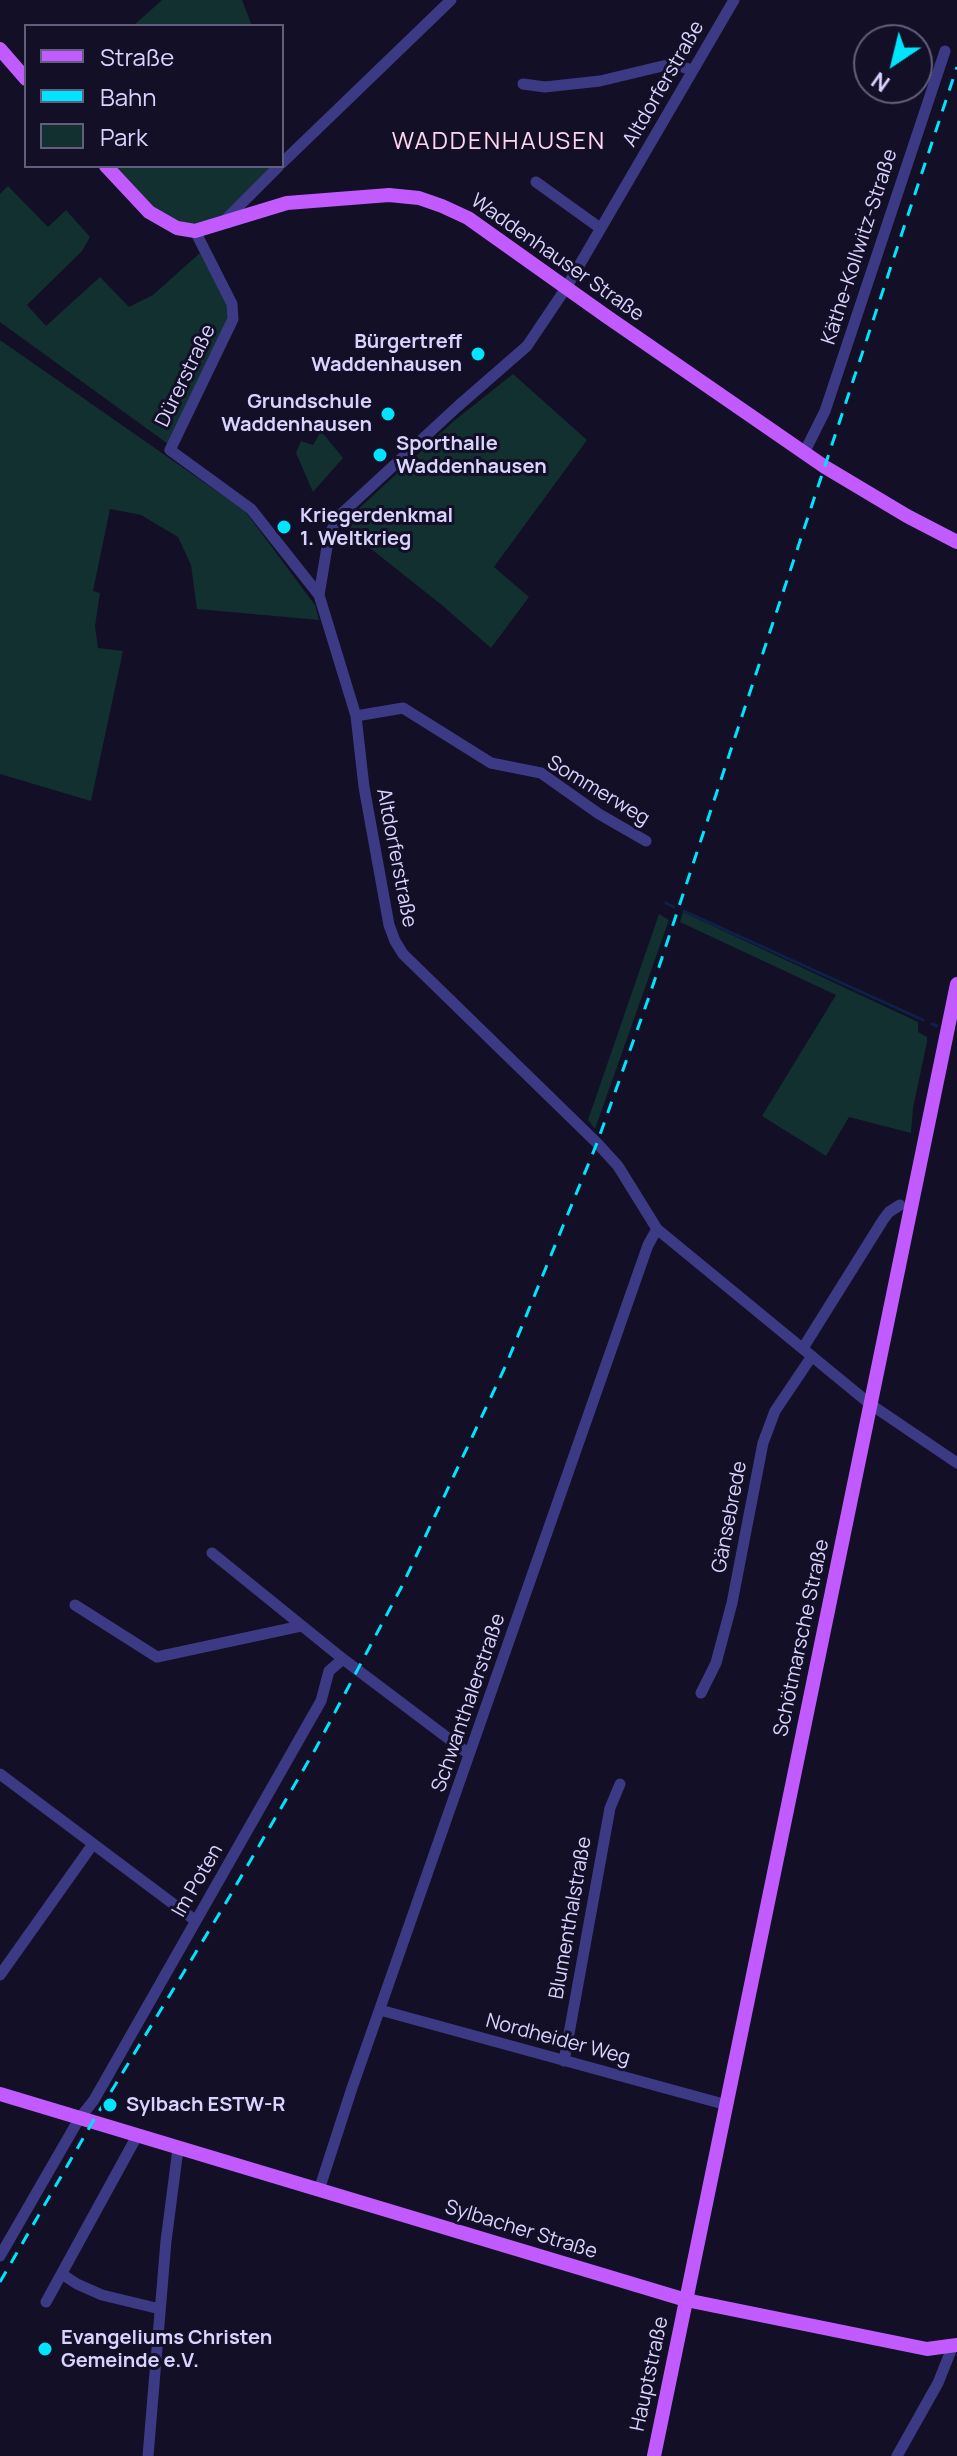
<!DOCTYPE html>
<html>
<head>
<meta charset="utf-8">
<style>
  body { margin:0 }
  #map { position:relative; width:957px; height:2456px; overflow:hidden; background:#130f26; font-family:Manrope,sans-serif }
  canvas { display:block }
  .legend { position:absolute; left:24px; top:24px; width:260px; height:144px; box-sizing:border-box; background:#130f26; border:2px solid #625e7d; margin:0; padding:10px 14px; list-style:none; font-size:24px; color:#d9d4ff }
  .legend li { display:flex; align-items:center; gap:16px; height:40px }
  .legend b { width:40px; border:2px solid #625e7d }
  .north { position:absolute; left:853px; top:24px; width:80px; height:80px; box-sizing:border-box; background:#130f26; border:2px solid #625e7d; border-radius:50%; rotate:215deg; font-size:22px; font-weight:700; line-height:32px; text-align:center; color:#d9d4ff }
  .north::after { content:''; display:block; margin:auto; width:28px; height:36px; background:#00e5ff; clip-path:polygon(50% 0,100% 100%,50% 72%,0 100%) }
</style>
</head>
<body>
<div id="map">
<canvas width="957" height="2456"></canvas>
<ul class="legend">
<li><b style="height:10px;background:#c25bff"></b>Straße</li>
<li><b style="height:10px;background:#00e5ff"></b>Bahn</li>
<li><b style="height:22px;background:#12302f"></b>Park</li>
</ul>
<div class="north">N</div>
</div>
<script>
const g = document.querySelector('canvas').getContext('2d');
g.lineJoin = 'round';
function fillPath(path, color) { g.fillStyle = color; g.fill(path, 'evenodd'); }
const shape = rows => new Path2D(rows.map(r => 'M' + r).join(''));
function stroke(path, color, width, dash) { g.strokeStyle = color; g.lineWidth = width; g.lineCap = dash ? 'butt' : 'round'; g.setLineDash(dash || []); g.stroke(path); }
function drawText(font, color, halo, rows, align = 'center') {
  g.font = font + ' Manrope,sans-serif'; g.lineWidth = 6; g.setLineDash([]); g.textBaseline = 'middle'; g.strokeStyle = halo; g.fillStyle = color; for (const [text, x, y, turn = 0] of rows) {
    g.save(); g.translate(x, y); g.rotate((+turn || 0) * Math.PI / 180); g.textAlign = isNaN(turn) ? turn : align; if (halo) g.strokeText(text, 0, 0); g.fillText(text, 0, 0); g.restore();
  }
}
fillPath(shape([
  [162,0,242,0,252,26,133,26],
  [114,166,272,166,221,216,196,227,180,225,152,208],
  [8,186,48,227,66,210,90,237,82,251,27,305,46,326,100,277,129,307,153,295,200,253,228,305,228,319,168,444,0,322,0,194],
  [0,340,245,511,315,605,319,620,197,609,191,565,178,537,141,515,110,509,93,591,100,593,95,626,98,648,123,651,91,801,0,774],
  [513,374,587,440,494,567,529,597,491,648,443,606,341,525,455,420],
  [321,431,343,458,313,492,296,453,301,441,313,445],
  [683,912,918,1022,918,1032,927,1037,927,1042,913,1108,911,1133,849,1117,826,1156,762,1116,836,995,680,922],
  [659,914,669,920,595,1129,588,1120]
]), '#12302f');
stroke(shape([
  [666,903,674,907],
  [684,911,923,1020],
  [932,1024,937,1026]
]), '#0c2248', 3);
stroke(shape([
  [734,0,566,288,527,346,457,407,339,516,329,535,319,595,356,716,364,787,389,925,395,941,403,954,597,1143,618,1166,657,1229,870,1404,957,1463],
  [523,84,545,87,600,81,671,64,693,70],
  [282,163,451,0],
  [536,182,600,228],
  [223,222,279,166],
  [195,231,232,304,233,319,170,450,251,509,319,595],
  [804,453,825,411,945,51],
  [356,716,403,708,491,763,541,773,599,814,646,841],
  [803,1348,883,1220,889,1212,900,1205],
  [212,1553,343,1659,469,1754],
  [75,1605,157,1657,301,1626],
  [701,1693,716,1663,732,1603,763,1443,775,1411,812,1356],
  [0,1774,196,1921],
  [0,1975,93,1844],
  [380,2010,727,2105],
  [564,2061,610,1808,620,1784],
  [319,2190,352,2088,648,1245,657,1229],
  [0,2256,79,2119,94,2100,321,1701,329,1671,343,1659],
  [62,2274,77,2284,102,2295,160,2309],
  [46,2302,137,2136],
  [148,2456,166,2241,178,2149],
  [897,2456,938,2383,952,2348]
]), '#3d3a85', 11);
stroke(shape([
  [0,49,26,79],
  [106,166,149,212,177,228,195,231,287,203,389,195,419,198,442,206,468,218,606,316,825,467,907,516,957,542],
  [0,2094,686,2300,927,2349,957,2345],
  [654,2456,957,984]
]), '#c25bff', 14);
stroke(shape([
  [0,2282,92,2123,224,1906,316,1748,402,1586,506,1365,597,1143,650,994,957,67]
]), '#00e5ff', 3, [12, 10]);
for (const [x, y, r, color] of [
  [478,354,8,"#00e5ff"],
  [388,414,8,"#00e5ff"],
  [380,455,8,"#00e5ff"],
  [284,527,8,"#00e5ff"],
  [110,2105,8,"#00e5ff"],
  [45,2349,8,"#00e5ff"]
]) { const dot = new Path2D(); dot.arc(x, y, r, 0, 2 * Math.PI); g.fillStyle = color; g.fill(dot); stroke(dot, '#130f26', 3); }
drawText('20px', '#d9d4ff', '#130f26', [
  ["Altdorferstraße",664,84,-60],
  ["Käthe-Kollwitz-Straße",860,247,-72],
  ["Waddenhauser Straße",557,258,35],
  ["Dürerstraße",186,376,-64],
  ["Sommerweg",598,791,31],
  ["Altdorferstraße",396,858,79],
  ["Gänsebrede",730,1517,-79],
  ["Schötmarsche Straße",802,1638,-78],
  ["Schwanthalerstraße",469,1703,-71],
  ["Im Poten",198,1881,-60],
  ["Blumenthalstraße",571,1918,-80],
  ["Nordheider Weg",558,2040,15],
  ["Sylbacher Straße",521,2230,17],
  ["Hauptstraße",650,2374,-78]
]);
drawText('bold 20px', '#d9d4ff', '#130f26', [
  ["Bürgertreff",462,342,"right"],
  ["Waddenhausen",462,365,"right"],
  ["Grundschule",372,402,"right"],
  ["Waddenhausen",372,425,"right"],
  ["Sporthalle",396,444],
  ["Waddenhausen",396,467],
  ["Kriegerdenkmal",300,516],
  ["1. Weltkrieg",300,539],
  ["Sylbach ESTW-R",126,2105],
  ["Evangeliums Christen",61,2338],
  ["Gemeinde e.V.",61,2361]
], 'left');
g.letterSpacing = '2px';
drawText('24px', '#ffd6f0', '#130f26', [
  ["WADDENHAUSEN",499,142]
]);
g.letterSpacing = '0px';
</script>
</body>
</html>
